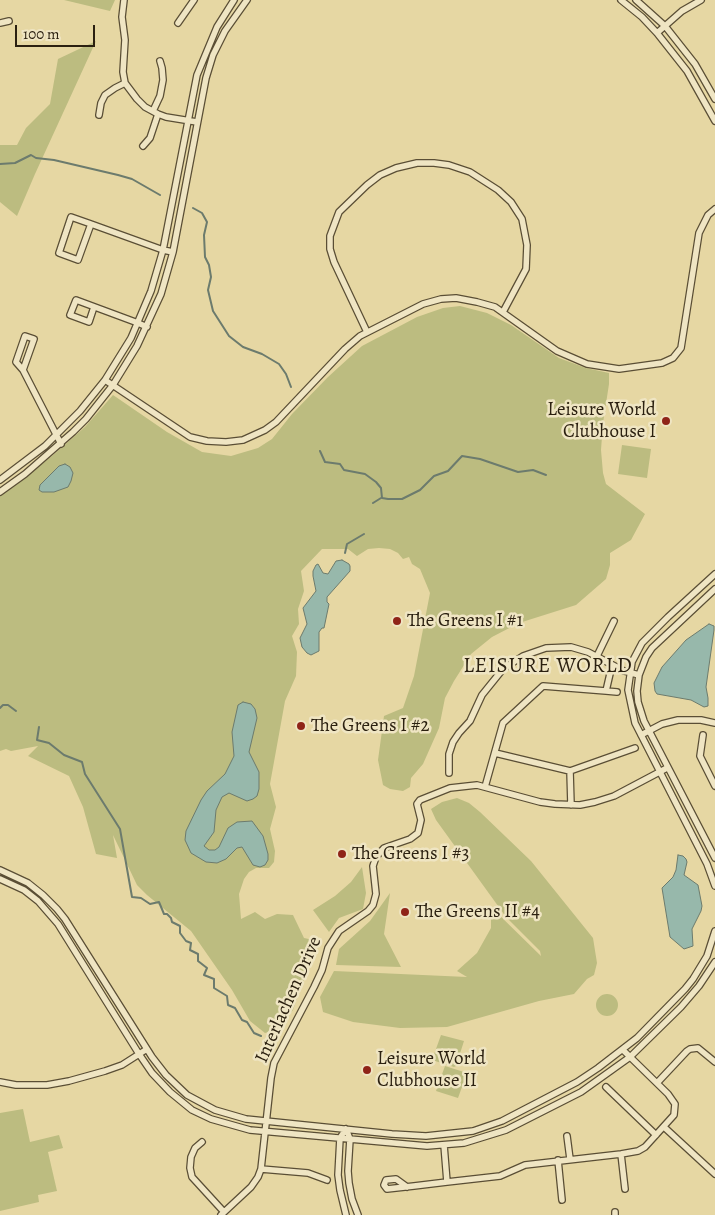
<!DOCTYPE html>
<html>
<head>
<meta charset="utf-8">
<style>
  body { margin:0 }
  #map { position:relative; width:715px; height:1215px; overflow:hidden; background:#e6d7a3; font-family:Alegreya,serif }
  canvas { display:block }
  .scale { position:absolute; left:15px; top:25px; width:80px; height:22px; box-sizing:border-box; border:2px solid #2b2010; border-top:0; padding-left:6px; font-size:15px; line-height:18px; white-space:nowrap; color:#2b2010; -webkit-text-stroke:4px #efe5c3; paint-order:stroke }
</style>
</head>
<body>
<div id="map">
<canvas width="715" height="1215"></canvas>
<div class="scale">100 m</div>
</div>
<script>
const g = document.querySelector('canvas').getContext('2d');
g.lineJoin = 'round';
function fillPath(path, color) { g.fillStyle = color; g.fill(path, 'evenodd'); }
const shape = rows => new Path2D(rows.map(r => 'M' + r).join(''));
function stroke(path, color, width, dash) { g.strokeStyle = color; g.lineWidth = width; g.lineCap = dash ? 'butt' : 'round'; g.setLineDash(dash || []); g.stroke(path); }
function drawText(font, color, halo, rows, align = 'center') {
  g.font = font + ' Alegreya,serif'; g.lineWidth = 5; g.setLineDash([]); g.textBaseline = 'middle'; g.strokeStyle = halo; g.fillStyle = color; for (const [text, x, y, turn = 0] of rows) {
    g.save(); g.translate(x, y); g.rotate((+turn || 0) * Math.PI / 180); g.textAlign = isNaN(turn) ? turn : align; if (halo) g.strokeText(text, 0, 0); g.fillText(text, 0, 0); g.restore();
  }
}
fillPath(shape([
  [64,0,115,0,110,11],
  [96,41,35,174,17,216,0,202,0,145,17,145,26,128,50,104,58,59],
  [460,306,487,313,511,325,559,358,586,368,609,373,609,384,603,423,601,450,603,473,606,484,645,514,631,540,610,553,610,565,606,579,576,605,519,623,492,637,471,654,454,681,445,698,439,728,423,764,411,778,410,787,403,791,390,789,383,785,378,760,384,716,403,708,414,676,430,593,420,569,412,564,409,557,403,559,398,553,390,549,379,548,368,549,357,556,348,549,322,549,301,571,304,591,298,609,299,624,292,636,297,652,296,676,285,701,270,784,276,807,270,829,275,851,274,862,269,868,256,868,249,872,244,879,239,894,241,919,255,912,265,919,277,914,293,915,304,938,318,941,293,1010,281,1028,265,1033,250,1021,232,990,191,931,147,895,137,885,113,835,117,858,96,854,83,807,69,776,28,756,38,746,11,751,6,749,0,751,0,496,52,456,85,427,113,395,167,432,202,452,231,456,258,448,272,439,292,414,328,377,362,346,417,317,443,308],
  [622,445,651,449,647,478,618,474],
  [457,798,469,803,480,812,531,861,593,938,597,963,594,975,587,979,574,994,539,1001,447,1027,400,1028,353,1022,323,1012,320,997,334,971,467,977,457,971,477,953,491,928,491,907,541,956,540,951,506,917,436,820,431,809,442,802],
  [362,867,366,893,363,909,339,918,329,932,313,910,335,896,351,882],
  [390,893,384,934,401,967,336,965,339,949,370,921],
  '596 1005a11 11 0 1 1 22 0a11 11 0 1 1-22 0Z',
  [441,1035,464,1041,456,1066,454,1067,432,1060],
  [445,1066,467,1073,458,1098,436,1091],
  [23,1109,30,1142,59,1135,63,1148,48,1152,57,1191,38,1195,39,1202,0,1211,0,1113]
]), '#bcbc80');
const water = shape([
  [65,464,70,467,73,473,71,481,68,487,54,492,42,492,39,490,40,485,59,466,65,464],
  [342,560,349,564,350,566,350,571,327,597,327,602,329,604,324,628,322,628,319,632,319,651,311,655,307,653,302,647,300,638,307,624,303,608,316,591,313,576,313,571,316,565,318,564,323,573,328,574,336,561,342,560],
  [709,624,714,626,714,630,706,687,708,698,708,706,704,707,691,700,657,694,655,691,654,683,662,667,686,640,709,624],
  [243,702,251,704,255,709,257,718,249,752,259,772,259,789,257,796,253,799,247,801,229,793,222,797,216,810,214,832,204,846,209,850,215,850,219,847,228,828,237,822,252,821,263,836,268,854,268,860,265,865,260,867,253,865,242,847,237,848,226,859,217,863,206,862,191,853,185,840,186,831,201,800,207,791,225,774,234,756,232,732,238,705,243,702],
  [678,855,683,856,686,859,687,862,684,875,698,885,702,906,701,911,692,929,693,946,684,949,670,937,662,888,673,877,676,870,678,855]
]);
fillPath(water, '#97b8ab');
stroke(water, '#6c7b6d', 1);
stroke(shape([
  [0,164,15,163,31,155,36,158,54,160,118,175,132,179,160,195],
  [193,208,202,213,207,222,204,235,205,257,209,265,211,277,208,290,213,311,229,336,243,347,262,354,279,364,286,374,291,387],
  [320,451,325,462,340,464,344,470,365,474,376,482,381,488,382,498,388,499,402,499,420,490,434,476,448,471,462,456,480,459,518,472,533,470,546,475],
  [373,503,381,498],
  [345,553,347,544,364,534],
  [0,708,3,705,8,705,16,711],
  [39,727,37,740,49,743,64,755,82,762,85,774,120,829,132,897,141,898,150,904,159,902,164,914,167,914,171,918,172,922,180,926,180,933,186,941,191,943,190,950,198,954,198,961,207,968,204,975,214,979,214,988,227,996,228,1005,235,1008,242,1020,247,1022,254,1033,261,1036]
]), '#6c7b6d', 2);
const minor = shape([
  [124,0,122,17,125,40,123,72,125,83,137,99,145,107,158,114,166,117,197,122],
  [621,0,642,17,657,33,687,71,715,121],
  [636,0,665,26,695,64,715,99],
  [0,23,9,21],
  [178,23,194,0],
  [657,33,682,11,701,0],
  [153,111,160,96,163,80,162,68,160,61],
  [99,115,101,103,105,95,115,88,125,83],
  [143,146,150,138,158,114],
  [91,224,78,260,59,253,71,217,91,224,163,250,173,252],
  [94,307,89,322,70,315,76,300,138,323,147,327],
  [367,332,334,262,330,249,330,236,339,212,367,185,380,175,396,168,417,163,434,163,449,165,470,172,498,190,511,202,522,219,527,245,526,269,503,312],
  [23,370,16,362,25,336,34,339,23,370,61,444],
  [105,380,190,437,207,441,226,442,243,440,265,430,276,422,345,349,360,336,423,304,441,299,456,298,477,302,495,307,557,351,587,364,619,369,662,363,673,358,681,348,699,233,708,215,715,209],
  [0,480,45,446,80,411,105,380,131,338,151,291,163,250,197,75,217,27,234,0],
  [0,492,25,474,73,432,86,419,113,385,137,346,161,294,173,252,206,78,213,55,225,31,247,0],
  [715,574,668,617,642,643,632,662,628,690,635,723,707,864,715,886],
  [715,589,652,648,646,657,639,675,637,691,638,702,644,721,715,858],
  [597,656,614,621],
  [606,691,617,692],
  [641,735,662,724,678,720,701,720,715,723],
  [703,735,700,756,715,786],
  [495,753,570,771,635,748],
  [570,771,571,805],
  [449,773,449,754,453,742,459,733,470,721,482,695,503,669,523,656,546,648,571,647,588,652,624,671,639,675],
  [485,787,503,723,543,686,606,691,612,665],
  [0,870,28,883,43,895,57,909,65,919,152,1057,166,1075,187,1095,215,1110,246,1119,392,1134,426,1136,473,1131,502,1121,577,1082,598,1068,637,1038,685,989,693,979,707,956,715,931],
  [0,879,24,890,38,901,58,924,139,1054,152,1073,170,1092,192,1110,211,1119,250,1130,427,1146,464,1143,506,1130,581,1092,630,1057,681,1007,699,986,715,962],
  [0,1082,16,1085,47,1085,69,1081,105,1071,122,1065,147,1049],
  [657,1083,687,1051,690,1049,698,1048,715,1062],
  [606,1087,656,1135],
  [664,1127,715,1174],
  [346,1129,350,1139,348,1171,349,1183,352,1199,358,1215],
  [346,1129,340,1138,338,1175,340,1190,346,1215],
  [567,1136,570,1159],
  [202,1142,195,1148,191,1157,190,1168,192,1177,224,1212],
  [444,1145,447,1182],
  [621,1154,625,1189],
  [558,1160,562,1200],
  [261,1169,308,1173,327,1180],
  [407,1187,396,1179,386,1180,384,1185,387,1189,414,1186,447,1182,500,1176,525,1165,621,1154,638,1151,645,1147,674,1115,675,1104,668,1094,623,1050],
  [221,1215,251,1187,258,1177,261,1169,271,1078,274,1063,314,987,322,970,328,948,339,931,368,911,373,905,376,894,373,866,376,857,384,848,410,839,418,833,421,820,417,804,420,800,450,788,477,785,540,802,555,804,580,805,595,802,614,796,667,768],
  [615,1215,615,1212]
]);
stroke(minor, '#5a4e35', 8);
stroke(minor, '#efe5c3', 5.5);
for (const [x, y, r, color] of [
  [666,421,5,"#8f2418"],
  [397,621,5,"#8f2418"],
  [301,726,5,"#8f2418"],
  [342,854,5,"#8f2418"],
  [405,912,5,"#8f2418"],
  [367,1070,5,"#8f2418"]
]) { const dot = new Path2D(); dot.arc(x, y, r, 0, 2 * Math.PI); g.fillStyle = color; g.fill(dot); stroke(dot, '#efe5c3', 2); }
drawText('19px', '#2b2010', '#efe5c3', [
  ["Leisure World",656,410,"right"],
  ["Clubhouse I",656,432,"right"],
  ["The Greens I #1",407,621],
  ["The Greens I #2",311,726],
  ["The Greens I #3",352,854],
  ["The Greens II #4",415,912],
  ["Leisure World",377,1059],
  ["Clubhouse II",377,1081]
], 'left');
drawText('19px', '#2b2010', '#efe5c3', [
  ["Interlachen Drive",289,1000,-66]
]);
g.letterSpacing = '1px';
drawText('21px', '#2b2010', '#efe5c3', [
  ["LEISURE WORLD",548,667]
]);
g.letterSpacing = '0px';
</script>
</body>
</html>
